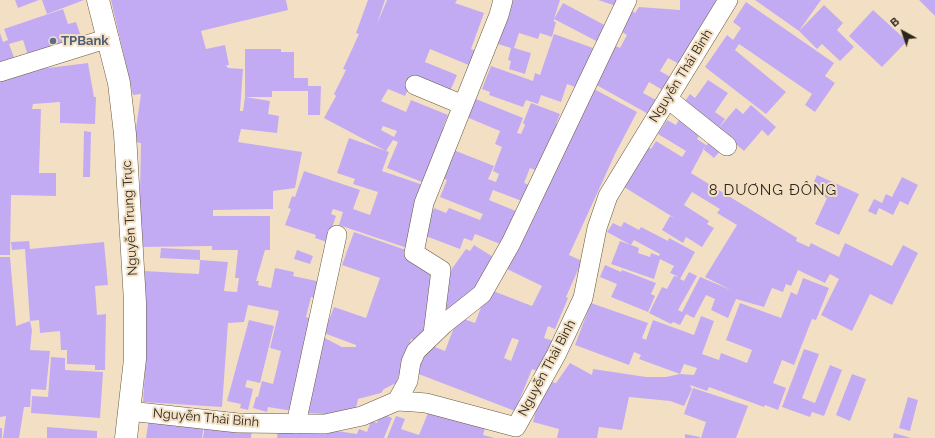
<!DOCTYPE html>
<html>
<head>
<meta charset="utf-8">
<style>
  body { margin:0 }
  #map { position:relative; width:935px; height:438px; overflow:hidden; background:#f3e0c4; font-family:Raleway,sans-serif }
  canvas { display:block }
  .north { position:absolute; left:883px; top:12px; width:40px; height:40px; -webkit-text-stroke:3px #f3e0c4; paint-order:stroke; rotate:320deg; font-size:11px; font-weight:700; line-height:16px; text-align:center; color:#2c251b }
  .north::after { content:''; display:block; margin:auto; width:14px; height:18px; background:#2c251b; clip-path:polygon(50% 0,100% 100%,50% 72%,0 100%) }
</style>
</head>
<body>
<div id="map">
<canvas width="935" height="438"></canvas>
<div class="north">B</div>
</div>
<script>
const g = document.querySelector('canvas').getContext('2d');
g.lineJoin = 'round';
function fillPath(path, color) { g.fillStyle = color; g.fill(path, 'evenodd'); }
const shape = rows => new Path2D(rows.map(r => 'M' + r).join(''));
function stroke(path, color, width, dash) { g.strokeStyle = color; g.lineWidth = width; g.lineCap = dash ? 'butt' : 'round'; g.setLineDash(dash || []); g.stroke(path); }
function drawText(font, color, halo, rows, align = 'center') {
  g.font = font + ' Raleway,sans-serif'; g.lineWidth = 4; g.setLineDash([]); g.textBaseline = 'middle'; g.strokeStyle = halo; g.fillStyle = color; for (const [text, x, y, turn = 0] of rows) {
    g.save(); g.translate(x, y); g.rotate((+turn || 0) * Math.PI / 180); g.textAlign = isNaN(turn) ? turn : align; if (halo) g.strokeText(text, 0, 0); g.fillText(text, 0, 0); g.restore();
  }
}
fillPath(shape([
  [15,0,39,0,18,8],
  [42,0,84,0,47,14],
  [111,0,286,0,288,10,201,31,206,49,225,45,229,65,226,65,228,68,243,69,240,111,243,111,245,97,245,49,281,49,281,52,294,52,294,78,308,78,308,86,321,86,320,115,308,115,308,91,272,91,272,97,245,97,270,101,268,114,279,116,277,133,241,129,238,142,302,152,295,188,273,191,273,209,213,210,213,216,270,216,270,250,265,250,256,281,259,281,258,285,271,288,275,268,294,272,293,276,326,283,322,300,311,297,306,317,322,321,319,335,342,347,356,347,356,345,324,333,334,307,366,318,380,278,342,265,354,232,423,256,440,285,420,342,411,339,396,383,384,389,381,393,358,399,355,413,345,415,305,413,268,407,267,412,253,408,256,397,258,397,262,381,273,384,281,351,270,348,279,311,248,305,244,322,228,323,222,407,143,402,146,354,144,271,199,274,200,260,228,262,224,291,237,292,239,278,235,278,238,250,212,250,212,246,139,247,141,143,134,142,141,94,133,95],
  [368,0,385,0,377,24,387,0,457,0,455,3,484,13,471,49,477,51,471,66,430,49,425,62,457,75,448,96,414,75,405,96,388,89,381,101,406,112,411,100,448,115,443,127,449,129,427,184,387,168,398,142,393,140,386,151,324,118,336,96,334,94,346,70,343,69,359,34,356,33],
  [383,126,397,131,394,137,381,130],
  [511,0,560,0,554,19,563,3,610,28,602,44,554,19,554,22,556,22,552,37,540,33,538,39,519,33,514,48,531,53,525,74,509,69,511,61,508,60,511,48,498,44],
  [598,0,621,0,619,7],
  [680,0,718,0,685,67,668,58,660,71,674,79,666,92,649,82,643,93,658,101,650,115,593,83,614,45,620,48,627,35,619,30,630,10,635,13,639,7,680,10],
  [755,0,821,0,799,31],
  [919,0,935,0,935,16],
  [746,2,834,63,825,76,835,83,815,112,805,105,812,94,739,44,735,50,786,92,766,114,705,67,727,35,733,40,741,28,733,22],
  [824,5,843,23,837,30,854,47,840,61,822,44,817,49,799,31],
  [63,9,68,24,76,22,83,42,29,59,23,40,9,44,17,65,0,71,0,33,3,42,8,40,4,29],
  [873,10,907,41,882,67,849,36],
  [554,34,593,48,578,88,567,84,561,102,541,95,538,104,526,100,523,107,489,95,490,92,482,89,491,66,533,81,535,73,540,75],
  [88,63,94,97,96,97,95,124,60,123,60,102,33,104,32,109,41,109,39,173,56,173,56,196,11,195,10,255,0,255,0,74],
  [708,80,728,93,715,112,725,119,718,129,736,108,743,114,751,105,776,127,768,136,762,130,744,151,718,129,682,105,690,94,695,98],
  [594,89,637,112,615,154,569,255,582,261,566,297,568,298,555,329,548,326,544,338,554,341,542,373,532,369,515,411,416,373,427,344,445,351,458,317,475,323,488,289,532,306,542,286,505,268,527,221,531,223,538,210,533,208],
  [512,338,519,340,511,361,504,358],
  [471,97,523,118,517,133,521,134,525,125,523,123,531,103,560,114,556,124,563,127,540,172,530,168,524,183,534,187,527,203,493,190,489,200,523,214,508,247,475,234,472,241,464,238,460,249,423,235,434,208,446,213,449,208,480,220,483,214,440,197,447,180,440,177,451,149,494,166,488,179,496,182,499,174,493,171,502,147,495,144,500,131,464,116],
  [681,116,703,129,697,139,706,145,691,173,797,238,796,241,809,247,811,243,839,257,845,243,892,266,903,245,918,253,892,305,870,294,852,331,821,315,839,279,830,274,825,283,798,270,791,286,786,284,783,292,772,288,764,307,736,299,728,318,711,310,715,299,706,295,694,318,686,314,680,325,673,322,671,324,649,313,662,287,667,289,674,276,679,277,670,273,674,266,660,259,654,279,611,264,620,241,631,245,607,232,613,223,621,227,624,222,639,230,641,227,668,241,669,238,695,252,680,279,684,281,689,272,697,276,678,310,682,312,700,277,731,290,705,277,737,225,717,213,720,209,692,192,684,205,709,221,707,224,714,228,702,247,686,237,683,243,662,230,670,216,676,219,624,187,648,147,651,149,656,141,682,157,686,151,658,134,667,120,676,125],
  [634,240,660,254,659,256,651,253,650,257,638,253,639,248,631,245],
  [84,131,91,132,90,177,83,177],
  [349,138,389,152,382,171,429,187,410,249,339,225,343,212,333,209,331,214,336,216,327,242,315,238,316,235,285,225,291,209,288,208,292,196,295,197,304,171,360,190,353,209,370,215,378,192,353,184,355,179,337,173],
  [712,139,722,149,714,158,703,149],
  [817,175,859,194,839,235,815,224,827,198,810,190],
  [902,177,918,185,908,205,900,201,893,215,879,208,876,215,868,211,874,199,882,203,886,194,892,197],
  [29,241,30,249,104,242,108,285,95,286,97,315,106,314,105,370,95,370,95,365,67,364,67,350,61,350,60,331,40,333,39,320,30,321,25,249,12,250,11,242],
  [474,245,498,260,454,313,441,305,446,277,466,249,470,251],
  [161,248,200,250,200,260,160,258],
  [297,250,313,256,310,264,294,259],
  [0,257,10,257,16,326,30,321,32,330,30,350,50,351,46,390,31,389,30,407,24,407,19,438,3,438,6,416,0,417],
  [605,265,621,272,622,270,656,283,651,294,655,296,648,312,611,297,617,284,600,277],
  [803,278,829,288,816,320,812,319,794,365,782,360,773,383,786,388,778,410,765,405,764,407,709,387,707,391,690,385,692,389,684,406,670,401,629,397,622,430,599,427,597,438,557,438,559,429,533,422,540,394,545,395,551,382,556,383,570,363,592,375,593,369,646,377,666,377,680,374,694,375,697,368,684,364,680,374,639,359,641,355,634,352,629,365,575,345,591,303,648,323,642,338,646,340,653,320,694,335,701,316,714,321,702,354,719,360,721,353,747,363,752,350,726,340,740,303,781,318,791,292,797,295],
  [249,320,274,326,260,383,247,380,245,387,253,389,248,410,240,408,241,404,227,401],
  [804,349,819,354,802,398,815,403,830,365,842,370,824,416,812,412,810,417,782,407],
  [51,357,65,358,65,370,103,372,100,418,31,413,32,396,48,397],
  [852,374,866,379,850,421,836,415],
  [693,388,748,406,736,438,701,438,706,422,684,414],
  [908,397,918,400,910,431,899,428],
  [430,408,485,428,483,435,495,438,387,438,396,416,405,419,401,429,419,435],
  [380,413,392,418,384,438,277,438,278,429,322,434,323,429,357,434,359,429,367,432,371,421,377,423],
  [149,418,204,424,202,438,146,438],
  [205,425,252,429,251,438,203,438],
  [47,427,97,431,97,438,47,438],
  [0,428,2,428,2,438,0,438],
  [894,433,911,438,893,438],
  [685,434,700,437,700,438,685,438]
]), '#c3abf3');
const minor = shape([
  [0,72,109,38],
  [415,85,463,105],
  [668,99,727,146],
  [433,334,441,270,414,253,424,203,499,15,503,0],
  [397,401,408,381,411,362,416,351,444,324,482,294,511,243,627,0],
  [129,411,238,423,325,424,362,416,397,401,414,402,426,403,516,427,556,355,583,298,597,228,608,196,728,0],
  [296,424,337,235]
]);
const secondary = shape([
  [98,0,119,83,125,134,135,302,135,359,126,438]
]);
stroke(minor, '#67573e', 20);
stroke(secondary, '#67573e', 23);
stroke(minor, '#fff', 19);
stroke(secondary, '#fff', 22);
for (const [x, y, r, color] of [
  [53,41,4,"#5c6f8a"]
]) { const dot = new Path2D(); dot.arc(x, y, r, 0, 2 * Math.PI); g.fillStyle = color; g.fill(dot); stroke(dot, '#f3e0c4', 1.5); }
drawText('bold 13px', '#4e5e75', '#f3e0c4', [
  ["TPBank",61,41]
], 'left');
drawText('13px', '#2c251b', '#f3e0c4', [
  ["Nguyễn Thái Bình",681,76,-58],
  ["Nguyễn Trung Trực",130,218,-93],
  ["Nguyễn Thái Bình",547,368,-62],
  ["Nguyễn Thái Bình",206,418,5]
]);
g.letterSpacing = '1px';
drawText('15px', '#2c251b', '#f3e0c4', [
  ["8 DƯƠNG ĐÔNG",773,190]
]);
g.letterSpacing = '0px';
</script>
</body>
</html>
